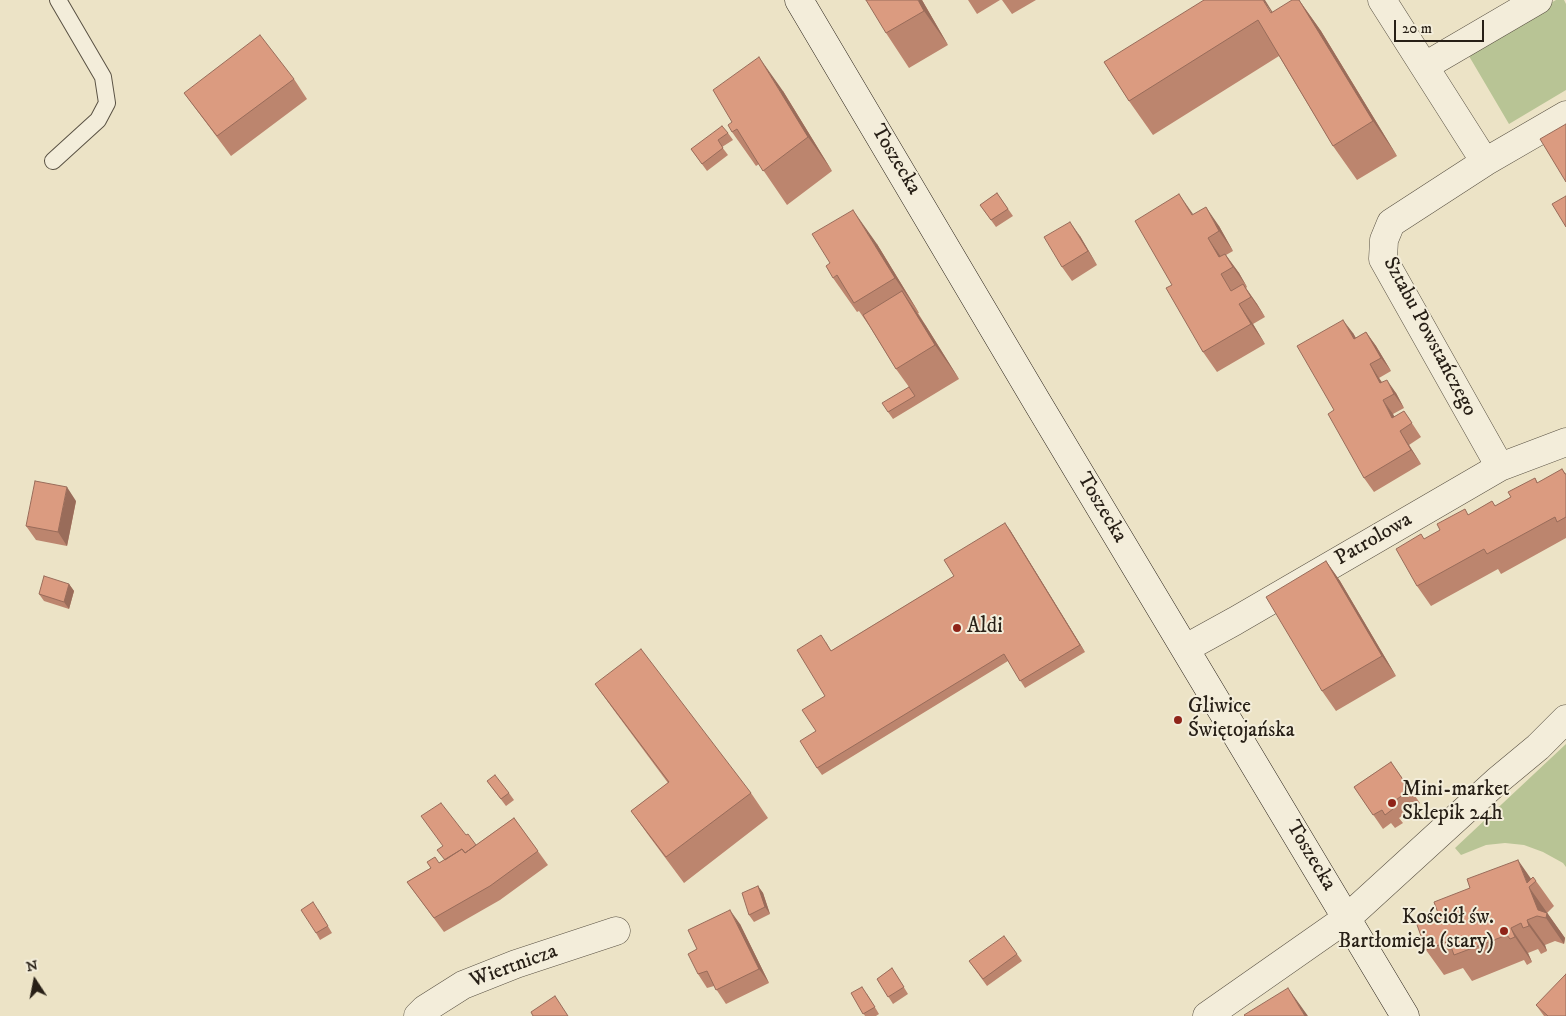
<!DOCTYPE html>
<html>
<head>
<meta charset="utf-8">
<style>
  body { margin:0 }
  #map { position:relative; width:1566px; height:1016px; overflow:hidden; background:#ece3c6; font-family:"IM FELL DW Pica",serif }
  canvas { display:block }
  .north { position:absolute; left:10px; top:956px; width:50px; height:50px; -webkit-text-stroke:4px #f3edda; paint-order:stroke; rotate:349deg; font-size:14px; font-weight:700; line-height:20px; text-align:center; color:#282017 }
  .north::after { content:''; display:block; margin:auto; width:18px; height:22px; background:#282017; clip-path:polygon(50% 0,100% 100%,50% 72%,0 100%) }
  .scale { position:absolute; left:1394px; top:20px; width:90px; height:22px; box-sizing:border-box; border:2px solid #282017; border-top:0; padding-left:6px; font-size:15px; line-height:18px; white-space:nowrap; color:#282017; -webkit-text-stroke:4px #f3edda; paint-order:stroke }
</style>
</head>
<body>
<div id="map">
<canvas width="1566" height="1016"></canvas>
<div class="north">N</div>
<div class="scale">20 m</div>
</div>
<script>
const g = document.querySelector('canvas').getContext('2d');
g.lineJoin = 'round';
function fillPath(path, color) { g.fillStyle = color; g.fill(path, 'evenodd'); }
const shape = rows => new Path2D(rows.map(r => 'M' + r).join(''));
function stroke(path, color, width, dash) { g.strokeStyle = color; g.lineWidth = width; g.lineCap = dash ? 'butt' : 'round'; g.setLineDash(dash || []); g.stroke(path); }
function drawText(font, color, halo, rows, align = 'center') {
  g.font = font + ' "IM FELL DW Pica",serif'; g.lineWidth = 4; g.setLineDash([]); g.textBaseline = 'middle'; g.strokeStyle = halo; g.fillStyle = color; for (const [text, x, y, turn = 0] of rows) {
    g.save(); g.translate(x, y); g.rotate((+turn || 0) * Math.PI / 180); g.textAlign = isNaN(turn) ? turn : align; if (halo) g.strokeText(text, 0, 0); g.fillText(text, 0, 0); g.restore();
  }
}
fillPath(shape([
  [1556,0,1564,0,1566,4,1566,90,1509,124,1466,51],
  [1566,744,1566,867,1563,863,1543,852,1524,845,1505,843,1486,845,1461,855,1455,848]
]), '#b8c495');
const lane = shape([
  [53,161,98,120,107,103,103,77,58,0]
]);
const street = shape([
  [1382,0,1485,162],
  [1425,66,1538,0],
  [1500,467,1383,259,1384,240,1391,223,1485,162,1566,115],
  [1186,648,1235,621,1500,467,1566,442],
  [418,1016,425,1009,463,985,516,964,616,931],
  [1207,1016,1347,918,1497,781,1538,747,1566,719]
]);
const secondary = shape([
  [799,0,1037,402,1405,1016]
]);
stroke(lane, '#595143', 18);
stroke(street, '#595143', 29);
stroke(secondary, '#282017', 29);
stroke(lane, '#f3edda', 16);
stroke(street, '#f3edda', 28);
stroke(secondary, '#f3edda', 28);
fillPath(shape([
  [922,0,948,45,909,68,886,33],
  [968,0,1000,0,977,14],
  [1002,0,1036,0,1012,14],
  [1299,0,1321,31,1397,156,1357,180,1333,146,1279,56,1153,135,1129,101,1104,62,1273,12],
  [294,79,307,99,231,156,184,93],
  [783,91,832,171,787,205,759,164,756,166,732,132],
  [728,133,733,140,722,147,728,155,707,171,691,149],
  [997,193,1013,216,996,227,980,205],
  [1193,214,1219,226,1233,251,1226,255,1239,273,1247,287,1246,288,1257,304,1265,317,1253,324,1265,344,1217,372,1203,352,1172,285],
  [1080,236,1097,265,1072,281,1062,267],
  [877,244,919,313,918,313,926,326,959,379,893,419,888,412,909,387,896,369,870,327,859,311,857,312,833,278],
  [1366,332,1376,346,1391,371,1379,378,1382,382,1396,393,1404,408,1393,414,1394,417,1404,411,1421,437,1409,445,1421,464,1374,492,1364,478,1334,410,1353,333,1356,338],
  [1562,469,1566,474,1566,538,1501,574,1498,569,1431,606,1417,586,1425,539,1440,530,1465,509,1468,515,1492,501,1495,506,1511,497,1535,478,1538,483],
  [76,501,67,546,36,540,26,526],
  [1010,530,1085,652,1025,688,1008,661,822,775,817,768,816,731,825,696,826,642,831,651,954,576],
  [1326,561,1340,581,1396,676,1336,711,1322,691],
  [69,584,74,591,69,609,44,601,39,594],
  [595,684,751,793,768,818,684,883,649,836,631,811,668,783,613,709],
  [1391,762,1420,803,1399,818,1403,823,1395,828,1391,823,1383,829,1354,787],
  [487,781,509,793,514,800,506,806],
  [514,818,548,865,500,900,444,932,407,882,444,860,466,835,476,845],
  [1531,879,1536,881,1554,906,1547,913,1565,938,1564,944,1555,941,1545,945,1547,951,1541,954,1538,949,1528,953,1532,962,1527,965,1524,960,1472,981,1463,968,1444,975,1426,950],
  [758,886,763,893,770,914,754,922,749,915],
  [318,909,332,933,320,940,316,933],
  [740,924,769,983,726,1004,714,986,707,988,698,974,697,949],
  [1017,954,1022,961,987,986,969,961],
  [892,968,908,994,893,1004,877,979],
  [851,993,867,994,879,1014,876,1016,865,1016],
  [1536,1005,1566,1016,1544,1016]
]), '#bc856e');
fillPath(shape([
  [918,0,922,0,948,45,924,11],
  [1263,0,1265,0,1270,8,1295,47],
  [1299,0,1321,31,1397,156,1373,121],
  [759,57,783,91,832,171,808,137],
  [1179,194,1193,214,1192,215],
  [1206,207,1219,226,1233,251,1219,231],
  [853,210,877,244,919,313,895,278],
  [1070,222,1080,236,1097,265,1088,251],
  [1208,238,1221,257,1219,257],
  [1225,254,1239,273,1247,287,1233,267],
  [1243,284,1257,304,1265,317,1251,297],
  [902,291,926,326,959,379,935,345],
  [1239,304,1253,324,1265,344,1251,324],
  [1343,320,1353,333,1364,353,1354,339],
  [1366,332,1376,346,1391,371,1381,358],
  [1370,364,1379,378,1390,397,1380,383],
  [1387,380,1396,393,1404,408,1394,394],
  [1383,400,1393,414,1402,432,1392,418],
  [1400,431,1409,445,1421,464,1411,450],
  [67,487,76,501,67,546,58,532],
  [1005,523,1010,530,1085,652,1080,645],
  [1326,561,1340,581,1396,676,1382,656],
  [69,584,74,591,69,609,64,602],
  [1518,860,1534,883,1527,883],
  [758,886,763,893,770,914,765,907],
  [1529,887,1565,938,1564,944,1546,918,1538,910],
  [730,910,740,924,769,983,759,969],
  [1527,920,1545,945,1547,951,1529,926],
  [1511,928,1528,953,1532,962,1515,937],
  [1288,988,1308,1016,1305,1016]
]), '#996c5a');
const building = shape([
  [866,0,918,0,924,11,886,33,866,0],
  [1204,0,1263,0,1271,13,1292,0,1299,0,1373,121,1333,146,1258,20,1129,101,1104,62,1204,0],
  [260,35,294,79,217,136,184,93,260,35],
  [759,57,808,137,763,171,737,129,732,132,728,125,732,122,713,90,759,57],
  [1566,124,1566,182,1540,139,1566,124],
  [722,126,728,133,718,140,723,148,702,164,691,149,722,126],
  [997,193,1008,209,991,220,980,205,997,193],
  [1179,194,1192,215,1206,207,1219,231,1208,238,1219,257,1225,254,1233,267,1221,274,1231,291,1243,284,1251,297,1239,304,1251,324,1203,352,1166,288,1172,285,1135,221,1179,194],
  [1566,196,1566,227,1552,204,1566,196],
  [853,210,895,278,854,303,837,275,833,278,826,266,830,263,812,234,853,210],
  [1070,222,1088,251,1062,267,1044,237,1070,222],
  [902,291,935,345,896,369,863,315,902,291],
  [1343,320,1354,339,1366,332,1381,358,1370,364,1380,383,1387,380,1394,394,1383,400,1392,418,1404,411,1412,423,1400,431,1411,450,1364,478,1328,414,1334,410,1297,346,1343,320],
  [909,387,915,396,888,412,882,403,909,387],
  [1562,469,1565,474,1566,474,1566,517,1557,522,1555,517,1487,554,1484,549,1417,586,1396,549,1421,534,1424,539,1440,530,1437,524,1465,509,1468,515,1492,501,1495,506,1511,497,1508,492,1535,478,1537,483,1562,469],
  [35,481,67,487,58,532,26,526,35,481],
  [1005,523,1080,645,1020,681,1004,654,817,768,800,741,816,731,802,710,825,696,797,650,821,635,831,651,954,576,944,560,1005,523],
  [1326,561,1382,656,1322,691,1266,597,1326,561],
  [44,576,69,584,64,602,39,594,44,576],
  [641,649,751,793,666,857,631,811,669,782,595,684,641,649],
  [1391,762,1410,790,1390,804,1393,809,1385,815,1382,810,1373,815,1354,787,1391,762],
  [495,775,509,793,501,799,487,781,495,775],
  [441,803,466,835,468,834,476,845,465,853,462,849,445,860,437,850,443,846,421,816,441,803],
  [514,818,538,851,490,886,434,918,407,882,431,868,427,862,435,857,439,863,462,849,465,853,514,818],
  [1518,860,1527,883,1533,877,1536,881,1529,887,1538,910,1547,913,1546,918,1537,916,1527,920,1529,926,1523,928,1521,923,1511,928,1515,937,1510,939,1507,935,1454,955,1449,941,1426,950,1416,922,1438,913,1434,902,1470,888,1467,879,1518,860],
  [758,886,765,907,749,915,742,893,758,886],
  [313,902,328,926,316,933,301,910,313,902],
  [730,910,759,969,716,990,707,971,698,974,688,954,697,949,688,930,730,910],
  [1004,936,1017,954,983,979,969,961,1004,936],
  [892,968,904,987,888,997,877,979,892,968],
  [1566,974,1566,1016,1548,1016,1536,1005,1566,974],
  [862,987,875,1007,863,1014,851,993,862,987],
  [1288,988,1305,1016,1245,1016,1244,1015,1288,988],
  [555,996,568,1016,533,1016,531,1012,555,996]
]);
fillPath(building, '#db9b80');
stroke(building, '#996c5a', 1);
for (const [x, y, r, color] of [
  [957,628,5,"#8f2418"],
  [1178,720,5,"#8f2418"],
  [1392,803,5,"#8f2418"],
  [1504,931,5,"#8f2418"]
]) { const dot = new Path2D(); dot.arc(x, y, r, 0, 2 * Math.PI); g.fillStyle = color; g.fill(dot); stroke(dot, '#f3edda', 2); }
drawText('21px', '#282017', '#f3edda', [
  ["Toszecka",895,160,59],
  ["Sztabu Powstańczego",1429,337,62],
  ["Toszecka",1101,508,59],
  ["Patrolowa",1374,540,-30],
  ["Toszecka",1310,856,59],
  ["Wiertnicza",514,967,-20]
]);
drawText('21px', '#282017', '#f3edda', [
  ["Aldi",967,628],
  ["Gliwice",1188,708],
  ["Świętojańska",1188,732],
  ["Mini-market",1402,791],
  ["Sklepik 24h",1402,815],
  ["Kościół św.",1494,919,"right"],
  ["Bartłomieja (stary)",1494,943,"right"]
], 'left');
</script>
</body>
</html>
